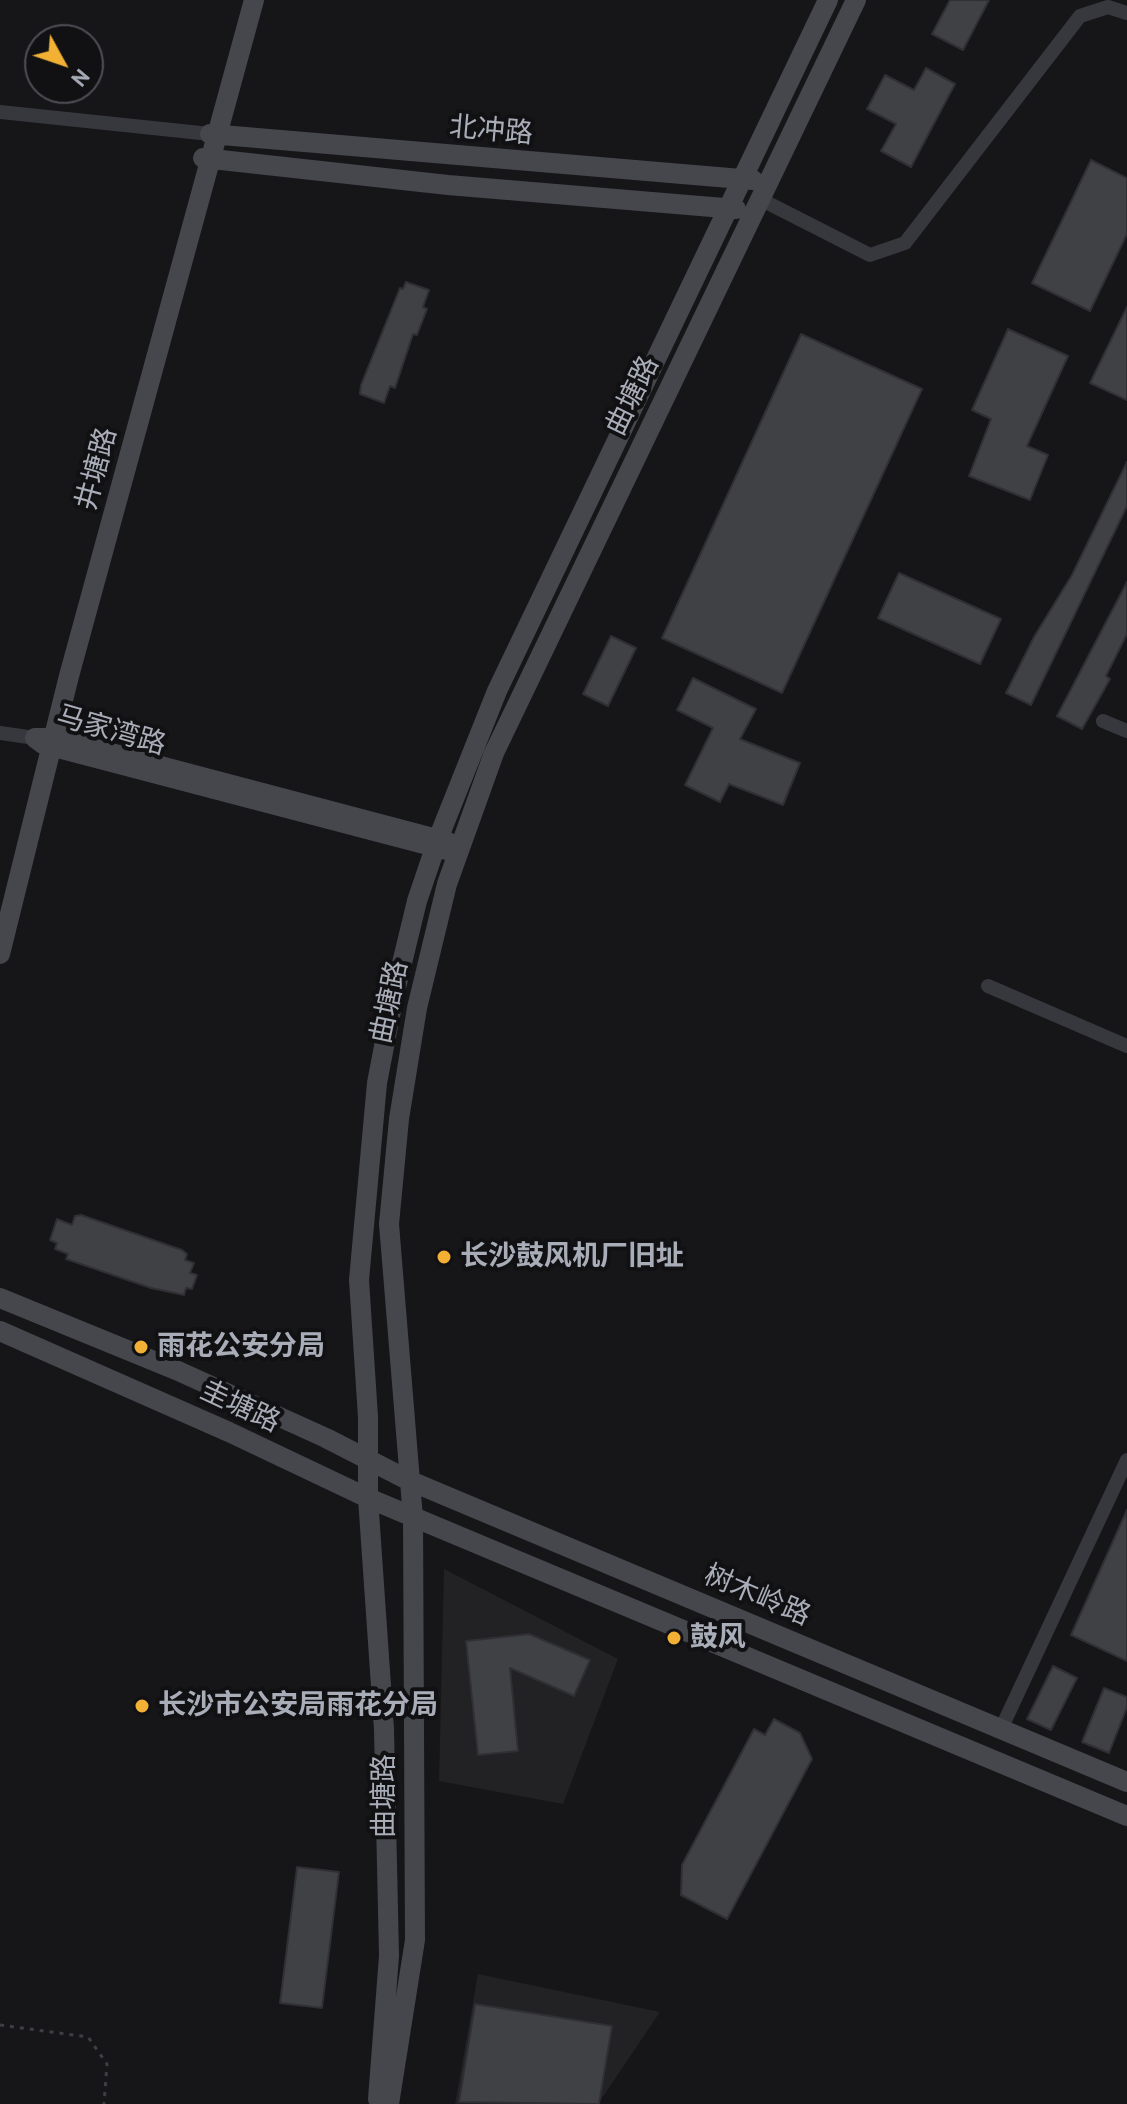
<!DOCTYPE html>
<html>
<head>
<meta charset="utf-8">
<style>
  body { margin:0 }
  #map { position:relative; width:1127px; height:2104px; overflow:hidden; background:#161618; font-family:"PT Sans",sans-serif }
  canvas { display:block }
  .north { position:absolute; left:24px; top:24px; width:80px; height:80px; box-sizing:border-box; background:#111113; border:2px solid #4d4f55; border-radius:50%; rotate:130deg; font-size:22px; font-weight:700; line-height:32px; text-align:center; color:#a8adb8 }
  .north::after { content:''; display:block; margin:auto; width:28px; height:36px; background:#f2b134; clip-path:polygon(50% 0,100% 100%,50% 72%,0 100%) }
</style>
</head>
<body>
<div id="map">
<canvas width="1127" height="2104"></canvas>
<div class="north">N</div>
</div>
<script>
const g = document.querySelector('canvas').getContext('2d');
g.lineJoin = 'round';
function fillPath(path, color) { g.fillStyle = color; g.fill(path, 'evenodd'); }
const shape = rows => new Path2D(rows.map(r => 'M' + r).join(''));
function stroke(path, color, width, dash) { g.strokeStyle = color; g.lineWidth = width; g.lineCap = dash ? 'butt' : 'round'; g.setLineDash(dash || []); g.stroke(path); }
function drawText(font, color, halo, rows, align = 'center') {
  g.font = font + ' "PT Sans","Noto Sans SC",sans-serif'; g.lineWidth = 8; g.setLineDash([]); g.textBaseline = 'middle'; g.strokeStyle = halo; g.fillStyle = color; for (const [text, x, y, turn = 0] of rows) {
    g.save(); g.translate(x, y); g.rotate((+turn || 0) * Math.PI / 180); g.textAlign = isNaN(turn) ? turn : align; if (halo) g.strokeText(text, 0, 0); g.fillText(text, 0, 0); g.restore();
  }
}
fillPath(shape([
  [444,1569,618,1659,563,1804,439,1781],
  [478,1974,660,2012,598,2104,455,2104]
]), '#222225');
const building = shape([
  [950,0,989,0,963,50,932,34,950,0],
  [926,68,955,84,911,167,881,151,896,124,867,109,885,75,914,90,926,68],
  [1091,160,1127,178,1127,234,1090,311,1032,283,1091,160],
  [406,282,429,290,423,307,427,309,417,335,413,334,395,388,390,386,384,403,360,394,361,385,400,288,403,289,406,282],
  [1127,307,1127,400,1090,383,1127,307],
  [1008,329,1068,356,1027,446,1048,455,1030,500,969,476,991,419,972,410,1008,329],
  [801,334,922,389,782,693,662,638,801,334],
  [1127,462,1127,506,1031,705,1006,693,1034,637,1072,575,1127,462],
  [899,573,1001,619,980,664,878,618,899,573],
  [1127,582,1127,634,1106,676,1110,679,1082,729,1057,716,1127,582],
  [611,636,636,648,608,706,583,694,611,636],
  [693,678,756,709,740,739,800,763,783,805,729,784,720,802,685,785,713,728,677,710,693,678],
  [81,1215,182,1250,187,1254,185,1260,194,1263,190,1273,197,1275,192,1289,186,1288,184,1295,151,1288,66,1259,68,1254,55,1249,57,1243,50,1240,57,1219,72,1225,75,1216,81,1215],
  [1127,1510,1127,1661,1071,1635,1127,1510],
  [529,1634,590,1660,574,1696,510,1668,518,1751,478,1755,466,1641,529,1634],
  [1053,1666,1077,1678,1051,1730,1027,1719,1053,1666],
  [1104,1688,1127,1697,1127,1707,1109,1753,1082,1742,1104,1688],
  [774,1719,800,1733,812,1759,727,1919,681,1895,682,1865,754,1729,765,1735,774,1719],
  [297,1867,339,1872,322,2008,280,2003,297,1867],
  [475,2004,612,2026,599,2104,459,2102,475,2004]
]);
fillPath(building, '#404145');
stroke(building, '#303034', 2);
stroke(shape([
  [0,2025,88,2037,107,2064,104,2104]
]), '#3d3f44', 3, [4, 6]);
stroke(shape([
  [0,112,210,134],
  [760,199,870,255,905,243,1080,16,1108,7,1127,13],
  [1103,721,1127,731],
  [0,733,35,738],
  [988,986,1127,1046],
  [1001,1729,1127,1460]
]), '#37383d', 14);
stroke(shape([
  [210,134,753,180],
  [203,158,448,185,736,209],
  [447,850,43,744,35,738,54,738,448,842],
  [0,954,69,676,254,0],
  [0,1298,176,1370,326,1438,408,1480,1127,1782],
  [0,1331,229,1432,368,1498,1127,1816],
  [378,2099,389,1956,384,1729,368,1498,368,1417,359,1280,377,1083,393,1000,417,901,438,839,497,691,828,0],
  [389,2104,415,1940,413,1518,389,1224,399,1119,417,1008,447,884,494,753,856,0]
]), '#45474d', 20);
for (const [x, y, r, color] of [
  [444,1257,8,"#f2b134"],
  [141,1347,8,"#f2b134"],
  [674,1638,8,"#f2b134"],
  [142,1706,8,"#f2b134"]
]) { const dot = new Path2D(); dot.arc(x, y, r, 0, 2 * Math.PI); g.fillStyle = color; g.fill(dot); stroke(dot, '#111113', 3); }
drawText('28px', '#a8adb8', '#111113', [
  ["北冲路",491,131,5],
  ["曲塘路",633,396,-64],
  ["井塘路",97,469,-75],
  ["马家湾路",111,731,16],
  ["曲塘路",390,1002,-78],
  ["圭塘路",240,1407,25],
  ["树木岭路",757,1596,23],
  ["曲塘路",385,1796,-90]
]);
drawText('bold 28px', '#a8adb8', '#111113', [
  ["长沙鼓风机厂旧址",460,1257],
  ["雨花公安分局",157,1347],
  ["鼓风",690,1638],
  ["长沙市公安局雨花分局",158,1706]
], 'left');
</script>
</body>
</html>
